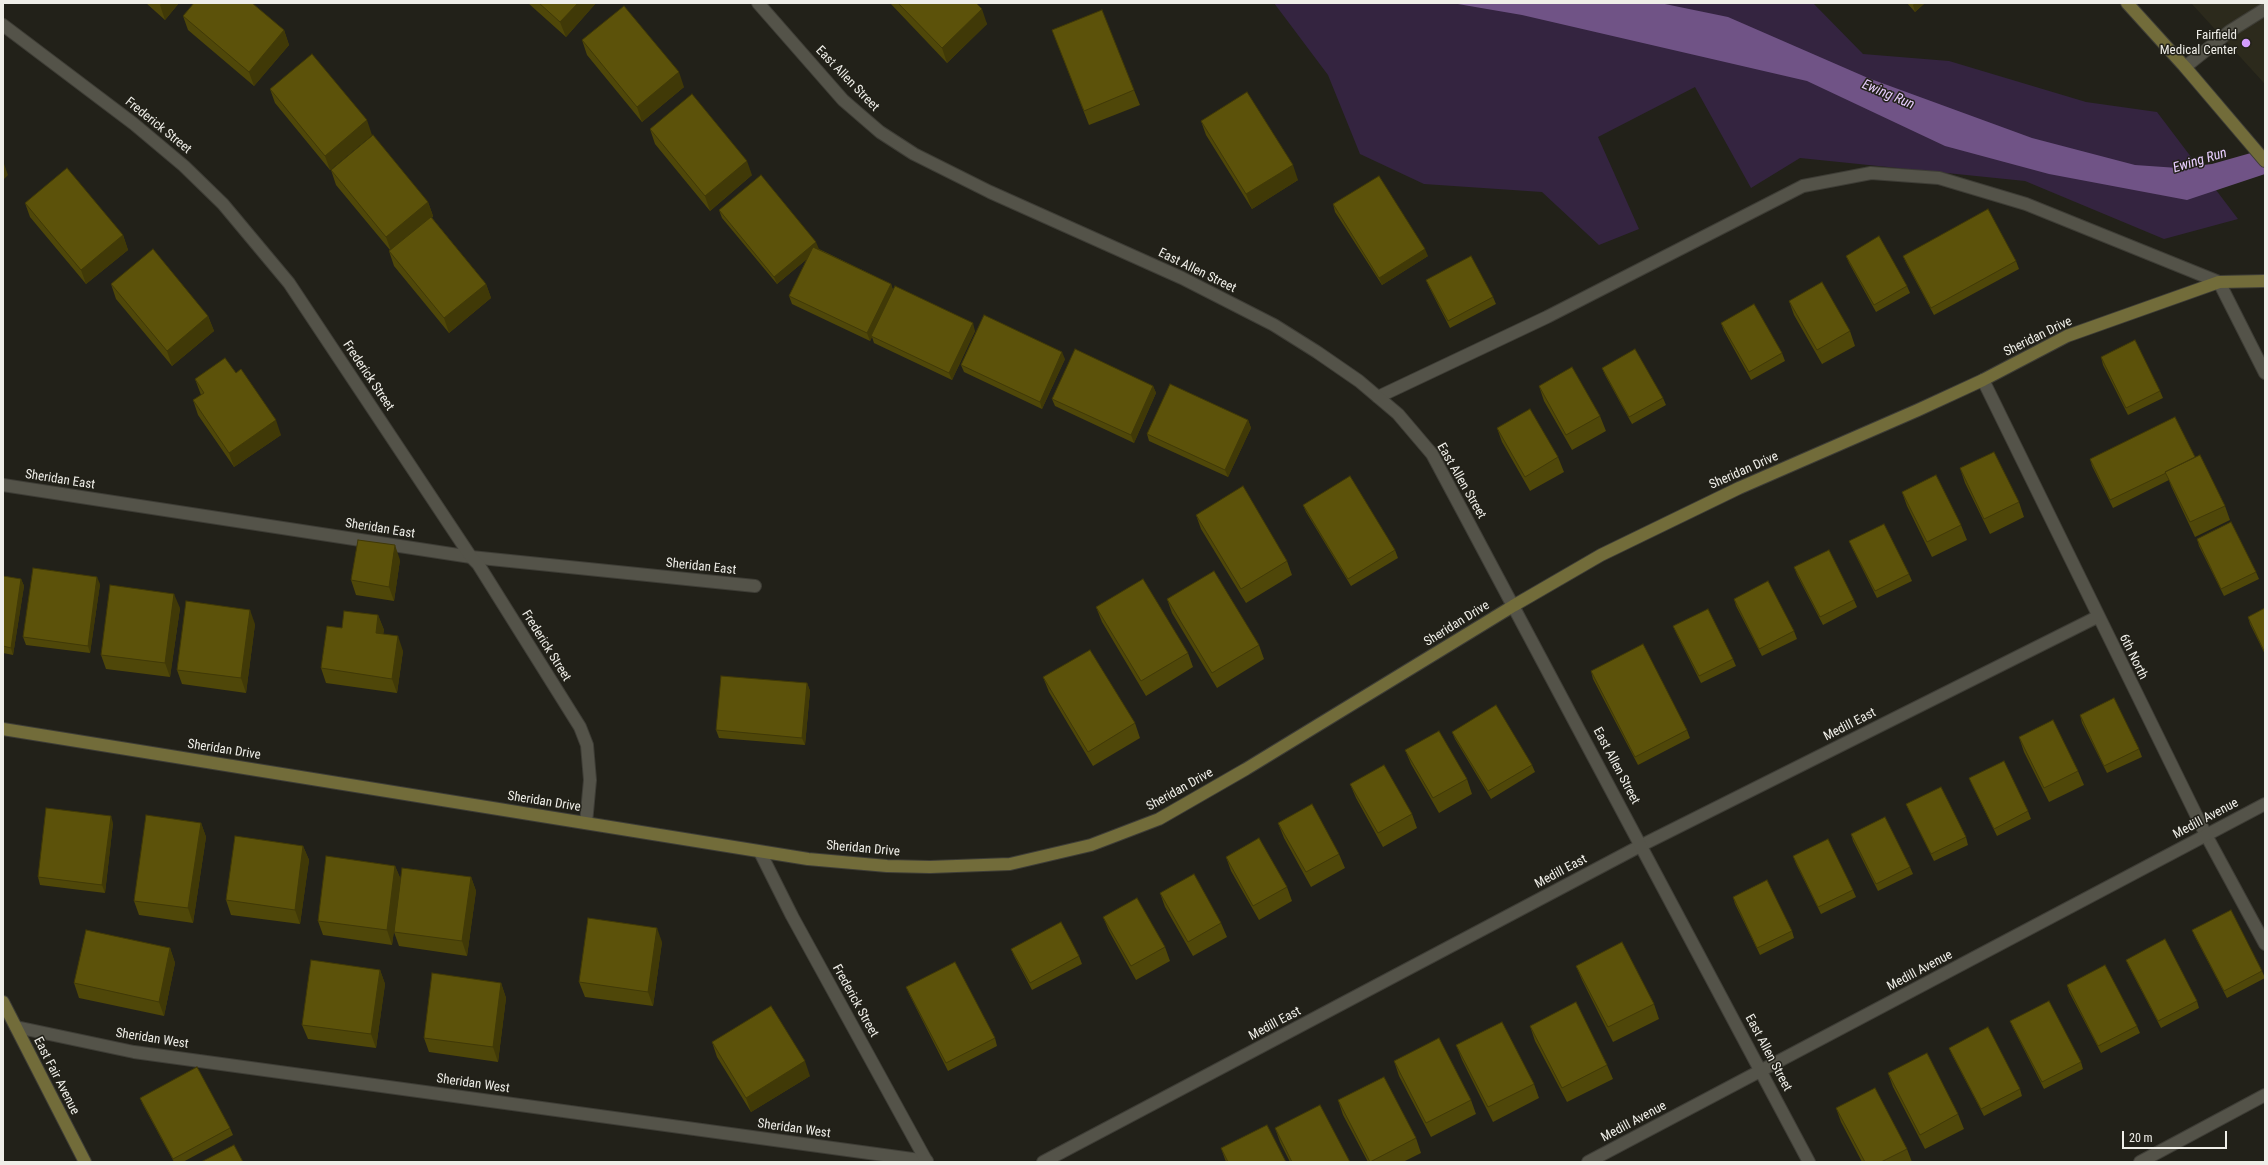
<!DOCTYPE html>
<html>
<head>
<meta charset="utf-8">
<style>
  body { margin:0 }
  #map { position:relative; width:2268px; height:1165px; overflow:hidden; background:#222119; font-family:"Roboto Condensed",sans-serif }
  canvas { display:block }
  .frame { position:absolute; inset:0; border:4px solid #efeee8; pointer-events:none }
  .scale { position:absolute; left:2122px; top:1131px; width:105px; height:18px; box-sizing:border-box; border:2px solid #efeee8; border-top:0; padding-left:5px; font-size:12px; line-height:14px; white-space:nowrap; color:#efeee8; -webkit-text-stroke:3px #222119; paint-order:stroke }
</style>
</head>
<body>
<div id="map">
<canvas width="2268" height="1165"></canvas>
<div class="frame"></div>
<div class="scale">20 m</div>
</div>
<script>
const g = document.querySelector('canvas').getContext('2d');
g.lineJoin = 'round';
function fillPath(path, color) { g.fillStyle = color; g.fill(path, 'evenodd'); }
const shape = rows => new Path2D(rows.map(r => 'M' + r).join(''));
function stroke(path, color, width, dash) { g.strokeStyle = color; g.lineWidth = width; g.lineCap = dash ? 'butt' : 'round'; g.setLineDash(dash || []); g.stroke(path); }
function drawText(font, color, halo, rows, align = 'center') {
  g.font = font + ' "Roboto Condensed",sans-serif'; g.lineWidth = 3; g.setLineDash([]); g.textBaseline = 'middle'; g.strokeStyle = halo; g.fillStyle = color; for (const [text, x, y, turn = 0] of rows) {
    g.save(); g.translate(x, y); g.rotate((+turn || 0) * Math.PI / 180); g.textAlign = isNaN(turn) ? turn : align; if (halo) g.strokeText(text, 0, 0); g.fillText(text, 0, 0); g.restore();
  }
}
fillPath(shape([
  [2191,3,2265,3,2265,85,2263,82]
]), '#2c2a1c');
fillPath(shape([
  [1274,3,1813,3,1863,54,1949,61,2086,102,2157,112,2238,219,2164,239,2025,181,1800,158,1751,188,1695,87,1598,137,1639,229,1599,245,1542,192,1424,184,1360,154,1328,75]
]), '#342440');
fillPath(shape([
  [1452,3,1660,3,1728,17,1868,78,2032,138,2135,165,2178,168,2212,164,2265,149,2265,174,2187,200,2049,174,1945,146,1807,81,1522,15]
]), '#705386');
const lane = shape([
  [2185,67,2230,31,2265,9],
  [1983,380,2206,835,2265,944],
  [1378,397,1547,317,1803,186,1871,173,1939,178,2026,204,2219,282],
  [3,485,471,557,755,586],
  [16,1027,134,1052,927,1161],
  [1043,1162,1642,845,2097,617],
  [2140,1162,2265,1095]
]);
const street = shape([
  [758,3,843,100,880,132,914,154,990,192,1182,278,1274,325,1317,352,1359,381,1398,414,1432,454,1463,512,1809,1162],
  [3,25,134,124,184,166,223,204,289,283,471,557,478,564,580,727,587,745,590,780,586,823],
  [2219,282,2265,373],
  [760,852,792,916,927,1162],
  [1588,1162,2265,804]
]);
const secondary = shape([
  [2127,3,2185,67,2265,161],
  [3,729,808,859,887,866,930,867,1010,864,1091,845,1159,819,1246,769,1513,606,1601,555,1739,488,1918,410,1983,380,2067,336,2219,282,2265,281],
  [3,1002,85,1162]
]);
stroke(lane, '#3e3d36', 14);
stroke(street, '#3e3d36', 14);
stroke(secondary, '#3e3d36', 14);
stroke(lane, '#545349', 12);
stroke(street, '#545349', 12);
stroke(secondary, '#726c3a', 12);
fillPath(shape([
  [146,3,179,3,165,20],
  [528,3,596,3,566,37],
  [890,3,976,3,987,24,947,63],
  [1907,3,1925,3,1915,12],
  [183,16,284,30,289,45,254,86,188,30],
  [1052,30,1134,90,1140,105,1089,125],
  [582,40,684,87,642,122,587,55],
  [270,89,372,135,330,170,275,103],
  [1201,121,1298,180,1252,209,1206,135],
  [650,129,752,175,710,211,655,144],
  [331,170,428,202,433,216,432,218,486,284,491,298,449,333,394,266,389,251,390,250,336,185],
  [25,203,123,235,128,250,86,284,30,217],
  [1333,204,1428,256,1382,285,1335,212],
  [719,210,819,249,891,284,893,290,975,331,952,380,874,343,872,337,870,341,792,304,789,296,807,259,777,284,722,218],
  [1846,256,1907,286,1910,293,1876,312,1849,263],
  [1903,256,2016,261,2019,269,1934,315,1906,263],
  [1426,280,1493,297,1496,304,1450,328,1429,287],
  [111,284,208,316,214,331,172,366,116,299],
  [1789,301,1850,331,1855,346,1822,364,1794,315],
  [1721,323,1782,353,1785,361,1751,380,1724,331],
  [2101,357,2160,391,2163,398,2128,415,2103,365],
  [1065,359,1042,409,964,372,961,365],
  [1602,368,1663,398,1666,405,1632,424,1605,375],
  [195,379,281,435,234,467,198,415,193,400,201,395],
  [1153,386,1156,393,1134,443,1055,406,1052,399],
  [1539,386,1600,416,1606,431,1572,450,1544,401],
  [1248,420,1251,428,1228,477,1149,441,1147,434],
  [1497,428,1558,457,1564,472,1530,491,1502,442],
  [2195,457,2225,506,2230,520,2195,537,2171,486,2169,480,2113,508,2092,466,2090,459],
  [1960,468,2019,502,2024,517,1990,534,1965,483],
  [1902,492,1961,525,1967,540,1932,557,1907,506],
  [1303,505,1395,550,1398,558,1351,586,1306,512],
  [1196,515,1287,561,1292,575,1246,603,1201,529],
  [2197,539,2256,572,2259,579,2224,596,2199,546],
  [1849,541,1909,574,1912,581,1877,598,1852,548],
  [400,560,394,601,356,595,351,580],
  [1794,567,1854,600,1857,607,1823,625,1797,575],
  [3,576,21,579,24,586,13,655,3,653],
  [100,584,90,653,26,645,23,637],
  [1167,599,1259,645,1264,659,1217,688,1172,613],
  [1734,599,1794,631,1797,639,1762,656,1736,606],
  [1096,607,1188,653,1193,667,1146,696,1102,622],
  [180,608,170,677,106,669,101,655],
  [2265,608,2265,654,2250,624,2248,617],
  [378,615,384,630,383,634,403,651,397,693,326,683,321,668,342,628],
  [255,624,246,693,182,684,177,670],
  [1673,626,1733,659,1736,666,1701,683,1676,633],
  [1591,671,1687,730,1690,738,1638,765,1593,679],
  [1043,677,1135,723,1140,738,1093,766,1049,692],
  [807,683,810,691,805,745,719,738,716,730],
  [2080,715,2139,749,2142,757,2107,773,2082,723],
  [1452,732,1532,765,1535,772,1491,799,1455,739],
  [2019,737,2078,771,2084,785,2049,802,2024,752],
  [1405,750,1467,779,1472,794,1439,813,1411,764],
  [1969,778,2028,811,2031,819,1997,836,1972,785],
  [1350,784,1412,814,1417,828,1383,847,1356,798],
  [1906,804,1966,837,1968,845,1934,861,1909,811],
  [113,823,105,893,40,885,38,877],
  [201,823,206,837,193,923,139,915,134,901],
  [1278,823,1339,854,1345,868,1311,887,1284,838],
  [1851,834,1910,867,1913,874,1878,891,1853,841],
  [303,846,309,860,300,924,231,915,226,900],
  [1793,856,1853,890,1856,897,1821,914,1796,864],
  [1226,857,1287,887,1292,901,1259,920,1231,871],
  [395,866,401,880,392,945,323,935,318,921],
  [471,877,476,891,467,956,399,946,394,932],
  [1160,893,1221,923,1227,937,1193,956,1165,907],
  [1733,897,1792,931,1794,938,1760,955,1735,904],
  [1103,917,1165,947,1170,961,1136,980,1109,931],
  [2192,930,2262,971,2265,978,2227,998,2195,937],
  [662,942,653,1006,585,997,579,982],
  [170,948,175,963,164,1016,79,998,74,983],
  [1011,949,1079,956,1082,964,1032,990,1014,956],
  [2126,960,2197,1001,2199,1008,2161,1028,2129,967],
  [1576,966,1654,1004,1659,1019,1613,1042,1582,980],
  [380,970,385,984,376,1048,308,1039,302,1025],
  [501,983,506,998,498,1062,429,1052,424,1038],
  [2067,985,2137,1026,2140,1033,2101,1053,2069,992],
  [906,987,995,1038,997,1046,948,1071,909,994],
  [2010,1021,2081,1062,2083,1069,2044,1089,2013,1028],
  [1530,1026,1607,1065,1613,1079,1567,1102,1535,1041],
  [712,1042,810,1076,751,1112,717,1057],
  [1456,1045,1534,1084,1539,1098,1493,1122,1462,1060],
  [1949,1048,2020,1089,2022,1096,1984,1116,1952,1055],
  [1394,1061,1471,1100,1476,1114,1431,1137,1399,1076],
  [1888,1073,1958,1114,1964,1129,1925,1149,1893,1087],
  [140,1098,230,1128,233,1135,183,1162,174,1162,143,1105],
  [1338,1100,1416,1138,1421,1153,1403,1162,1368,1162,1343,1115],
  [1836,1108,1907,1149,1912,1162,1862,1162,1841,1122],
  [1275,1128,1350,1162,1290,1162,1280,1142],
  [1221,1148,1286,1162,1226,1162]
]), '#4f4709');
fillPath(shape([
  [162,3,179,3,165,20,160,5],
  [578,3,596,3,566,37,560,22],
  [1915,3,1925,3,1915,12,1913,5],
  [982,9,987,24,947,63,942,48],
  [284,30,289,45,254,86,249,72],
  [679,72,684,87,642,122,637,107],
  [367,120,372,135,330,170,325,156],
  [3,161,8,175,3,180],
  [747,161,752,175,710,211,705,196],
  [1293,165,1298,180,1252,209,1246,194],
  [428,202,433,216,391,251,386,237],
  [123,235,128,250,86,284,81,270],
  [816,242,819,249,777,284,774,277],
  [1425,249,1428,256,1382,285,1379,278],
  [486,284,491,298,449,333,444,318],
  [891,284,893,291,871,336,872,337,870,341,867,333],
  [208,316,214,331,172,366,167,351],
  [973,323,975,331,952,380,949,373],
  [1062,352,1065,359,1042,409,1040,402],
  [1153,386,1156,393,1134,443,1131,435],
  [276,420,281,435,234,467,229,453],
  [1248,420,1251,428,1228,477,1225,470],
  [395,545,400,560,394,601,389,587],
  [97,577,100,584,90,653,88,646],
  [21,579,24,586,13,655,11,648],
  [174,594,180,608,170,677,165,663],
  [250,610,255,624,246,693,241,678],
  [378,615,384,630,381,648,376,633],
  [398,636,403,651,397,693,392,679],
  [807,683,810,691,805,745,802,738],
  [111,816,113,823,105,893,102,885],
  [201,823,206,837,193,923,188,908],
  [303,846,309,860,300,924,295,910],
  [395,866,401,880,392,945,387,930],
  [471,877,476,891,467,956,462,941],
  [657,928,662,942,653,1006,648,992],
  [170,948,175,963,164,1016,159,1002],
  [380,970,385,984,376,1048,371,1034],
  [501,983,506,998,498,1062,493,1047],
  [805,1061,810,1076,751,1112,746,1098]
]), '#403907');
const building = shape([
  [194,3,252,3,284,30,249,72,183,16,194,3],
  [539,3,578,3,560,22,539,3],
  [898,3,976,3,982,9,942,48,898,3],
  [624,6,679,72,637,107,582,40,624,6],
  [1102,10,1134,90,1084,111,1052,30,1102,10],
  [312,54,367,120,325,156,270,89,312,54],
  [1247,92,1293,165,1246,194,1201,121,1247,92],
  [692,94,747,161,705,196,650,129,692,94],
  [373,135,428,202,386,237,331,170,373,135],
  [67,168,123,235,81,270,25,203,67,168],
  [761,175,816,242,774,277,719,210,761,175],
  [1379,176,1425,249,1379,278,1333,204,1379,176],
  [1988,209,2016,261,1931,308,1903,256,1988,209],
  [431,217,486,284,444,318,389,251,431,217],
  [1879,236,1907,286,1874,305,1846,256,1879,236],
  [813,247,891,284,867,333,789,296,813,247],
  [153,249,208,316,167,351,111,284,153,249],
  [1471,256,1493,297,1448,321,1426,280,1471,256],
  [1822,282,1850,331,1817,350,1789,301,1822,282],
  [895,286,973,323,949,373,871,336,895,286],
  [1754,304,1782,353,1749,372,1721,323,1754,304],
  [984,315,1062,352,1040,402,961,365,984,315],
  [2135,340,2160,391,2126,408,2101,357,2135,340],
  [1075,349,1153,386,1131,435,1052,399,1075,349],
  [1635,349,1663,398,1629,417,1602,368,1635,349],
  [225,358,236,373,241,369,276,420,229,453,193,400,204,393,195,379,225,358],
  [1572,367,1600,416,1566,435,1539,386,1572,367],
  [1170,384,1248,420,1225,470,1147,434,1170,384],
  [1530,409,1558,457,1525,477,1497,428,1530,409],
  [2175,417,2195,457,2165,472,2166,473,2110,500,2090,459,2175,417],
  [1994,452,2019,502,1984,519,1960,468,1994,452],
  [2200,455,2225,506,2190,522,2165,472,2200,455],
  [1936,475,1961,525,1927,542,1902,492,1936,475],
  [1350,476,1395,550,1348,579,1303,505,1350,476],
  [1243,486,1287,561,1241,589,1196,515,1243,486],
  [2231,522,2256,572,2221,589,2197,539,2231,522],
  [1884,524,1909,574,1875,591,1849,541,1884,524],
  [358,540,395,545,389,587,351,580,358,540],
  [1829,550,1854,600,1820,617,1794,567,1829,550],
  [33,568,97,577,88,646,23,637,33,568],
  [1214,571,1259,645,1212,673,1167,599,1214,571],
  [3,576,21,579,11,648,3,646,3,576],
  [1143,579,1188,653,1141,681,1096,607,1143,579],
  [1768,581,1794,631,1759,649,1734,599,1768,581],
  [110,585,174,594,165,663,101,655,110,585],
  [186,601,250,610,241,678,177,670,186,601],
  [2265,608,2265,653,2248,617,2265,608],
  [1708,609,1733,659,1699,676,1673,626,1708,609],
  [344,611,378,615,376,633,398,636,392,679,321,668,327,626,342,628,344,611],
  [1643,644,1687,730,1635,757,1591,671,1643,644],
  [1090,650,1135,723,1088,752,1043,677,1090,650],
  [721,676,807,683,802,738,716,730,721,676],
  [2114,698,2139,749,2104,766,2080,715,2114,698],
  [1496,705,1532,765,1488,791,1452,732,1496,705],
  [2053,720,2078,771,2044,788,2019,737,2053,720],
  [1439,731,1467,779,1433,798,1405,750,1439,731],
  [2004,761,2028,811,1994,829,1969,778,2004,761],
  [1384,765,1412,814,1378,833,1350,784,1384,765],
  [1941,787,1966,837,1931,854,1906,804,1941,787],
  [1312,804,1339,854,1306,872,1278,823,1312,804],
  [46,808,111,816,102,885,38,877,46,808],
  [146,815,201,823,188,908,134,901,146,815],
  [1885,817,1910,867,1876,884,1851,834,1885,817],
  [235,836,303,846,295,910,226,900,235,836],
  [1259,838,1287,887,1253,906,1226,857,1259,838],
  [1828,839,1853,890,1818,907,1793,856,1828,839],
  [326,856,395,866,387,930,318,921,326,856],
  [402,868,471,877,462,941,394,932,402,868],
  [1194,874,1221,923,1188,942,1160,893,1194,874],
  [1767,880,1792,931,1757,948,1733,897,1767,880],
  [1137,898,1165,947,1131,966,1103,917,1137,898],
  [2231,910,2262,971,2224,991,2192,930,2231,910],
  [588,918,657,928,648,992,579,982,588,918],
  [1061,922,1079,956,1030,983,1011,949,1061,922],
  [86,930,170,948,159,1002,74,983,86,930],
  [2165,939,2197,1001,2158,1021,2126,960,2165,939],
  [1622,942,1654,1004,1608,1027,1576,966,1622,942],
  [311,960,380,970,371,1034,302,1025,311,960],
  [955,962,995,1038,946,1063,906,987,955,962],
  [2105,965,2137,1026,2098,1046,2067,985,2105,965],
  [432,973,501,983,493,1047,424,1038,432,973],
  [2049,1001,2081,1062,2042,1082,2010,1021,2049,1001],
  [1576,1002,1607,1065,1562,1088,1530,1026,1576,1002],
  [771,1006,805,1061,746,1098,712,1042,771,1006],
  [1502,1022,1534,1084,1488,1107,1456,1045,1502,1022],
  [1988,1027,2020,1089,1981,1109,1949,1048,1988,1027],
  [1439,1038,1471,1100,1426,1123,1394,1061,1439,1038],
  [1927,1053,1958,1114,1920,1135,1888,1073,1927,1053],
  [197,1067,230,1128,173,1159,140,1098,197,1067],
  [1384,1077,1416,1138,1370,1162,1338,1100,1384,1077],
  [1875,1088,1907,1149,1881,1162,1865,1162,1836,1108,1875,1088],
  [1320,1105,1350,1162,1292,1162,1275,1128,1320,1105],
  [1267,1125,1286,1162,1228,1162,1221,1148,1267,1125],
  [234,1145,243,1162,201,1162,234,1145]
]);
fillPath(building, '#5c520a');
stroke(building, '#403907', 1);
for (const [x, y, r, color] of [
  [2246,43,5,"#d39cfd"]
]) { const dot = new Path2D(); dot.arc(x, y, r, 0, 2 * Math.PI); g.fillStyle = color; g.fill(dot); stroke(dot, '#222119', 1.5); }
drawText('13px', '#efeee8', '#222119', [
  ["Fairfield",2237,36],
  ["Medical Center",2237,51]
], 'right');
drawText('13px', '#efeee8', '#222119', [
  ["East Allen Street",847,79,46],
  ["Frederick Street",158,126,39],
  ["East Allen Street",1197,271,26],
  ["Sheridan Drive",2038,337,-26],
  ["Frederick Street",368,376,56],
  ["Sheridan Drive",1744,471,-24],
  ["Sheridan East",60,480,9],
  ["East Allen Street",1461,481,60],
  ["Sheridan East",380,529,9],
  ["Sheridan East",701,567,6],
  ["Sheridan Drive",1457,624,-32],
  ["Frederick Street",546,646,58],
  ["6th North",2133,657,64],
  ["Medill East",1850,725,-27],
  ["Sheridan Drive",224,750,9],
  ["East Allen Street",1616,766,62],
  ["Sheridan Drive",1180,790,-29],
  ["Sheridan Drive",544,802,9],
  ["Medill Avenue",2206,819,-28],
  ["Sheridan Drive",863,849,5],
  ["Medill East",1561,872,-28],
  ["Medill Avenue",1920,971,-28],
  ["Frederick Street",855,1001,61],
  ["Medill East",1275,1024,-28],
  ["Sheridan West",152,1039,9],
  ["East Allen Street",1768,1053,62],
  ["East Fair Avenue",56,1076,63],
  ["Sheridan West",473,1084,8],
  ["Medill Avenue",1634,1122,-28],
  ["Sheridan West",794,1129,8]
]);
drawText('italic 14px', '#e8cefe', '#222119', [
  ["Ewing Run",1888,95,23],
  ["Ewing Run",2200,161,-17]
]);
</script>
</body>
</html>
